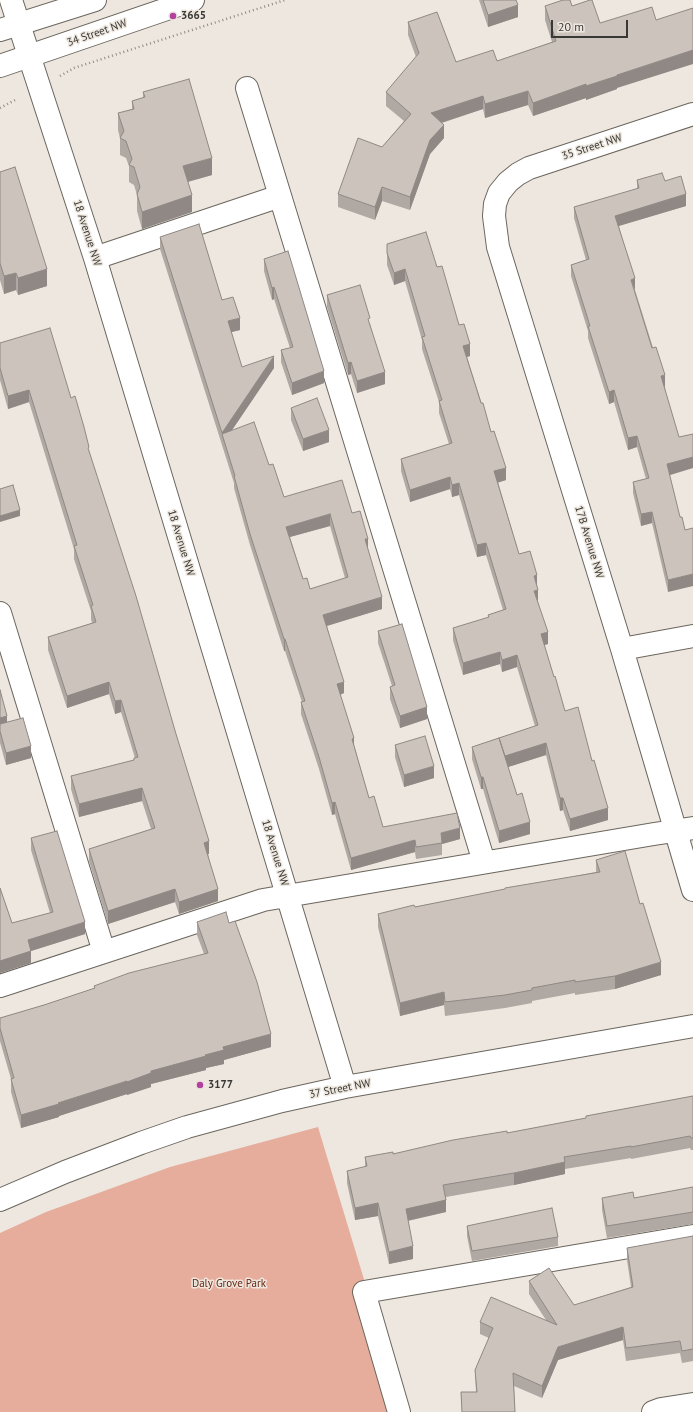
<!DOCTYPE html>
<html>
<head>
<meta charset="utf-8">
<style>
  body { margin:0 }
  #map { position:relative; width:693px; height:1412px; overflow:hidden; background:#ede7df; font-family:"PT Sans",sans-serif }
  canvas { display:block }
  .scale { position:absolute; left:551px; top:20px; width:77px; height:18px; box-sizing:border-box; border:2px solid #3a3834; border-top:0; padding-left:5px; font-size:12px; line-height:14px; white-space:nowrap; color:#3a3834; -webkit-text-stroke:3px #ede7df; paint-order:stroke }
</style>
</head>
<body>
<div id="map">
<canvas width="693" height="1412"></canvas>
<div class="scale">20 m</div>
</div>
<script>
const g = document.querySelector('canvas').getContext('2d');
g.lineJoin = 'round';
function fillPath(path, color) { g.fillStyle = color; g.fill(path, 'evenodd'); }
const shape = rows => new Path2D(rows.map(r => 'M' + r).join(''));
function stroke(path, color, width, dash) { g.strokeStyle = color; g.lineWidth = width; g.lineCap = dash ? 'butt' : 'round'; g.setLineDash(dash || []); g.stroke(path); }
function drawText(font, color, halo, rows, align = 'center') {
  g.font = font + ' "PT Sans",sans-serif'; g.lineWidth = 3; g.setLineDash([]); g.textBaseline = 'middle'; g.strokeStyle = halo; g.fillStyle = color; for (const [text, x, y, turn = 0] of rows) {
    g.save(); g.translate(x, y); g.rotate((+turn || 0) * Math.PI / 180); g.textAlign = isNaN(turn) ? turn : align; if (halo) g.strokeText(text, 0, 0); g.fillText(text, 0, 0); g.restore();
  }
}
fillPath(shape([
  [318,1127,404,1412,0,1412,0,1233,46,1212,170,1167]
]), '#e6ad9c');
const minor = shape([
  [11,0,95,258,345,1087],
  [247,88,484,862],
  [693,114,529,168,518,174,508,182,499,193,495,204,494,216,498,247,622,649,693,890],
  [95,258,280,196],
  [0,613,104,952],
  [622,649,693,636],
  [0,986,263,900,654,834,693,828],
  [0,1200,65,1172,141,1143,187,1127,282,1101,345,1087,693,1026],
  [399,1412,364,1292,693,1236],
  [653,1412,661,1409,693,1404]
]);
const major = shape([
  [0,30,95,0],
  [0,66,193,0]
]);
stroke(minor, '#6b665e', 24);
stroke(major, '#6b665e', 24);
stroke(shape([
  [60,76,74,68,285,0],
  [0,108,17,99]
]), '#8f8b86', 2.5, [1, 3]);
stroke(minor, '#fff', 22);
stroke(major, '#fff', 22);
fillPath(shape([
  [479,0,516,0,518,17,488,27],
  [545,6,572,6,617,88,617,89,586,100,586,98,533,116,528,105,485,118,483,109,442,123,444,138,430,154,410,210,382,201,375,220,338,207,338,194,382,147,404,121,386,106,386,92,416,57,408,35,408,22,456,62,497,61,552,42,545,20],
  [143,92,212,175,188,182,192,212,142,229,137,211,137,195,134,185,129,182,129,166,126,158,120,155,120,138,118,130,118,113,132,109,132,101,143,98],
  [0,172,47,286,18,295,16,290,4,294,0,280],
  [637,180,665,181,686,206,619,226,635,290,665,386,670,475,668,592,652,523,641,526,633,493,633,482,646,479,637,447,628,450,614,402,609,404,588,338,588,331,571,276,571,265,586,260,574,218,574,207,637,189],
  [160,237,222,300,240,330,231,332,242,367,274,368,232,430,269,465,284,497,352,513,368,550,382,609,327,626,344,693,340,695,369,798,383,827,460,839,442,844,442,855,416,859,415,852,351,870,335,814,332,815,319,769,301,714,301,702,302,702,285,651,284,651,250,545,234,488,234,483,160,249],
  [330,526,345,578,310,589,303,579,290,537],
  [387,244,437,267,470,356,467,357,506,480,498,482,519,554,537,585,538,602,548,644,544,645,554,677,565,711,608,820,570,831,563,810,560,811,546,755,508,767,530,834,499,843,483,789,481,789,472,759,472,747,535,726,517,667,502,672,500,664,463,675,453,640,453,628,488,618,488,615,503,610,486,555,477,557,459,495,452,497,450,489,410,502,401,471,401,459,449,444,439,413,439,402,422,349,422,340,405,281,394,285,387,265],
  [264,259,324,383,292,395,281,362,281,350,290,348,274,299,272,300,264,271],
  [327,295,370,324,385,384,357,393,351,374,348,375,327,307],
  [0,343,71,398,89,451,209,854,208,854,218,901,179,914,175,902,108,924,89,861,89,849,151,829,142,801,79,817,71,789,71,776,134,760,134,758,135,758,121,712,115,714,109,694,67,708,48,650,48,637,92,623,91,619,91,611,74,559,74,549,29,402,8,409,0,380],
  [291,408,329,442,303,451,291,420],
  [378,631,427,719,400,728,390,699,390,687,392,686,378,643],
  [0,690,7,722,31,758,6,765,0,743],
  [395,745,434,778,404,787,395,757],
  [31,838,85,934,31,951,31,963,0,973,0,888,12,923,50,913,31,850],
  [596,860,661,975,615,989,575,995,575,993,532,1001,532,1003,505,1008,445,1016,444,1005,400,1016,378,927,378,914,596,872],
  [197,922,271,1047,224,1060,224,1064,206,1068,206,1070,151,1084,151,1087,127,1095,127,1094,59,1116,59,1117,21,1128,11,1092,11,1079,0,1041,0,1018,44,1005,94,989,94,986,204,954,197,935],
  [693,1096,693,1150,691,1150,690,1148,631,1159,631,1158,565,1169,565,1174,514,1185,446,1197,446,1212,408,1221,413,1259,389,1264,378,1216,355,1220,347,1183,347,1171,365,1167,365,1157,393,1154,507,1133,586,1118,586,1116],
  [693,1187,693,1224,607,1238,602,1210,602,1198,634,1198],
  [467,1226,558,1237,558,1246,472,1261,467,1236],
  [693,1236,693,1361,682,1363,680,1353,626,1361,623,1340,558,1360,542,1398,514,1386,515,1412,462,1412,461,1392,476,1392,475,1370,489,1338,480,1334,480,1322,546,1320,529,1294,529,1281,574,1305,631,1287,627,1260,627,1248]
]), '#afa8a3');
fillPath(shape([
  [518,5,518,17,488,27,488,15],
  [693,50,693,64,617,88,617,89,586,100,586,86,617,75],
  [586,84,586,98,533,116,533,103],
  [528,91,528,105,485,118,485,104],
  [483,96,483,109,431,126,431,113],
  [444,125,444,138,430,154,410,210,410,197,430,140],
  [212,158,212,175,183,183,183,166],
  [382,187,382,201,375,220,375,207],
  [686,194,686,206,615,227,615,216],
  [192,195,192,212,142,229,142,212],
  [47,269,47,286,18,295,18,278],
  [405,269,405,281,394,285,394,273],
  [16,273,16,290,4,294,4,276],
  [635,278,635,290,631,280],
  [274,287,274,299,272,300,272,288],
  [240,318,240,330,228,333,228,321],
  [470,344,470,356,463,358,463,346],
  [274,356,274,368,224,442,222,433],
  [351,362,351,374,348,375,348,363],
  [324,371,324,383,292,395,292,383],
  [385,372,385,384,357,393,357,381],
  [665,375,665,386,661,387,661,376],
  [29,390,29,402,8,409,8,396],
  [614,390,614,402,609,404,609,392],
  [329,430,329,442,303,451,303,439],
  [637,436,637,447,628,450,628,438],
  [693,457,693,468,667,476,667,464],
  [506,468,506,480,494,484,494,471],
  [450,477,450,489,410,502,410,490],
  [459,483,459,495,452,497,452,485],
  [20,510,20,516,0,522,0,516],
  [652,512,652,523,641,526,641,514],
  [330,514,330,526,286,538,286,527],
  [365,539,368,539,368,550],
  [486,543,486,555,477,557,477,545],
  [693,574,693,586,668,592,668,580],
  [537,575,537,588,534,576],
  [538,590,538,602,534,591],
  [382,597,382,609,323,627,323,615],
  [548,632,548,644,541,646,541,634],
  [284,639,285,639,285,651,284,651],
  [500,652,500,664,463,675,463,663],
  [517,655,517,667,502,672,502,660],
  [109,682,109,694,67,708,67,696],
  [344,682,344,693,337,696,337,684],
  [121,700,121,712,115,714,115,701],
  [427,707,427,719,400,728,400,716],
  [7,716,7,728,0,731,0,718],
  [354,738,354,750,352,739],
  [546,743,546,755,505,768,505,756],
  [31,746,31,758,6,765,6,753],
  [434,766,434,778,404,787,404,775],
  [481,777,483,777,483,789,481,789],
  [142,788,142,801,79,817,79,804],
  [560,798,563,798,563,810,560,811],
  [335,802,335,814,332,815,332,803],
  [608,808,608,820,570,831,570,819],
  [530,822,530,834,499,843,499,831],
  [460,828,460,839,442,844,441,833],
  [415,840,415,852,351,870,351,858],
  [209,841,209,854,204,856,204,843],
  [175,889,175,902,108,924,108,911],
  [218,889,218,901,179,914,179,902],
  [85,922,85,934,31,951,31,963,0,973,0,961,28,940],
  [661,962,661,975,615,989,615,976],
  [444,992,444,1005,400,1016,400,1003],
  [271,1034,271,1047,224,1060,224,1064,206,1068,206,1070,151,1084,151,1087,127,1095,127,1082,151,1071,205,1055,223,1047],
  [127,1081,127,1094,59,1116,59,1117,21,1128,21,1115],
  [565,1162,565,1174,514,1185,514,1173],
  [446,1200,446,1212,406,1221,406,1209],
  [378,1203,378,1216,355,1220,355,1208],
  [413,1246,413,1259,389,1264,389,1252],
  [623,1327,623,1340,558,1360,542,1398,542,1386,558,1347]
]), '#8f8884');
const building = shape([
  [483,0,516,0,518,5,488,15,483,0],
  [563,0,570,0,572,6,590,0,592,0,600,23,652,7,656,20,693,8,693,50,617,75,617,76,586,86,586,84,533,103,528,91,485,104,483,96,431,113,444,125,430,140,410,197,382,187,375,207,338,194,358,138,382,147,411,114,386,92,419,53,408,22,437,12,456,62,493,50,497,61,556,41,545,6,563,0],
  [189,79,212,158,183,166,192,195,142,212,137,194,140,187,134,167,129,165,132,159,126,141,120,138,124,131,118,113,134,109,132,101,145,97,143,92,189,79],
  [15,167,47,269,18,278,16,273,4,276,0,263,0,172,15,167],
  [662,173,665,181,681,176,686,194,615,216,635,278,631,280,652,348,656,347,665,375,661,376,679,437,693,434,693,457,667,464,680,517,682,517,685,530,693,528,693,574,668,580,652,512,641,514,633,482,649,478,637,436,628,438,614,390,609,392,588,326,590,326,571,265,589,259,574,207,639,188,637,180,662,173],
  [199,224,222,300,233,297,240,318,228,321,242,367,274,356,222,433,160,237,199,224],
  [426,232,437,267,442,266,459,325,464,324,470,344,463,346,481,403,483,403,491,432,494,431,506,468,494,471,519,554,530,551,537,575,534,576,538,590,534,591,548,632,541,634,554,677,555,676,565,711,578,707,592,761,594,760,608,808,570,819,563,798,560,798,546,743,505,756,499,738,538,725,517,655,502,660,500,652,463,663,453,628,489,617,488,615,506,609,486,543,477,545,459,483,452,485,450,477,410,490,401,459,452,443,439,401,442,400,422,337,425,336,405,269,394,273,387,253,387,244,426,232],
  [288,251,324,371,292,383,281,350,293,347,274,287,272,288,264,259,288,251],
  [360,285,370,318,368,319,385,372,357,381,351,362,348,363,327,295,360,285],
  [50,328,71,398,75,396,84,427,89,447,88,448,136,596,176,734,209,841,204,843,218,889,179,902,175,889,108,911,89,849,155,828,142,788,79,804,71,776,134,760,134,758,138,757,121,700,115,701,109,682,67,696,48,637,96,622,91,606,93,605,74,546,77,545,29,390,8,396,0,368,0,343,50,328],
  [317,398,329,430,303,439,291,408,317,398],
  [254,422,269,465,273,464,284,497,342,480,352,513,360,511,368,539,365,539,382,597,323,615,344,682,337,684,354,738,352,739,369,798,374,796,383,827,457,813,460,828,441,833,442,843,416,847,415,840,351,858,335,802,332,803,319,757,301,702,305,701,285,639,284,639,250,534,234,476,235,476,222,434,254,422],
  [330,514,348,577,310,589,307,578,303,579,286,527,330,514],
  [13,485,20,510,0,516,0,489,13,485],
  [402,624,427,707,400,716,390,687,395,685,378,631,402,624],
  [0,690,7,716,0,718,0,690],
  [23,718,31,746,6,753,0,731,0,724,23,718],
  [425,736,434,766,404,775,395,745,425,736],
  [499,738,517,795,522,793,530,822,499,831,483,777,481,777,472,747,499,738],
  [57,831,85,922,28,940,31,951,0,961,0,888,12,923,53,912,31,838,57,831],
  [625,851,640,904,643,903,661,962,615,976,575,982,575,980,532,988,532,990,505,995,445,1002,444,992,400,1003,378,914,414,905,415,907,505,889,505,888,600,872,596,860,625,851],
  [226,912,229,923,235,921,257,982,271,1034,223,1047,224,1050,205,1055,206,1056,151,1071,151,1073,127,1082,127,1081,58,1103,59,1104,21,1115,11,1079,14,1078,0,1028,0,1018,44,1005,95,988,94,986,129,973,208,953,197,922,226,912],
  [693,1096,693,1138,691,1138,690,1136,631,1147,631,1146,564,1157,565,1162,514,1173,443,1185,446,1200,406,1209,413,1246,389,1252,378,1203,355,1208,347,1171,367,1166,365,1157,393,1152,393,1154,453,1140,507,1131,507,1133,586,1118,586,1116,693,1096],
  [693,1187,693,1212,607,1226,602,1198,633,1192,634,1198,693,1187],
  [552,1208,558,1237,472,1251,467,1226,552,1208],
  [693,1236,693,1349,682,1351,680,1341,626,1348,623,1327,558,1347,542,1386,513,1373,515,1412,462,1412,461,1392,477,1392,475,1370,493,1328,480,1322,491,1297,557,1325,529,1281,549,1268,574,1305,633,1287,627,1248,693,1236]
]);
fillPath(building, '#ccc3bd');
stroke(building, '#8f8884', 1);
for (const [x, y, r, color] of [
  [173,16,4,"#b3429e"],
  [200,1085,4,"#b3429e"]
]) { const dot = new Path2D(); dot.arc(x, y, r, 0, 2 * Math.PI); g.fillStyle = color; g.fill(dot); stroke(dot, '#ede7df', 1.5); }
drawText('bold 11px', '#3a3834', '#ede7df', [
  ["3665",181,16],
  ["3177",208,1085]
], 'left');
drawText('11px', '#3a3834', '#ede7df', [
  ["34 Street NW",97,33,-19],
  ["35 Street NW",592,147,-18],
  ["18 Avenue NW",87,233,72],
  ["17B Avenue NW",589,542,73],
  ["18 Avenue NW",181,543,73],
  ["18 Avenue NW",275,853,73],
  ["37 Street NW",340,1089,-11]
]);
drawText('11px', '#662511', '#ede7df', [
  ["Daly Grove Park",229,1284]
]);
</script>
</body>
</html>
